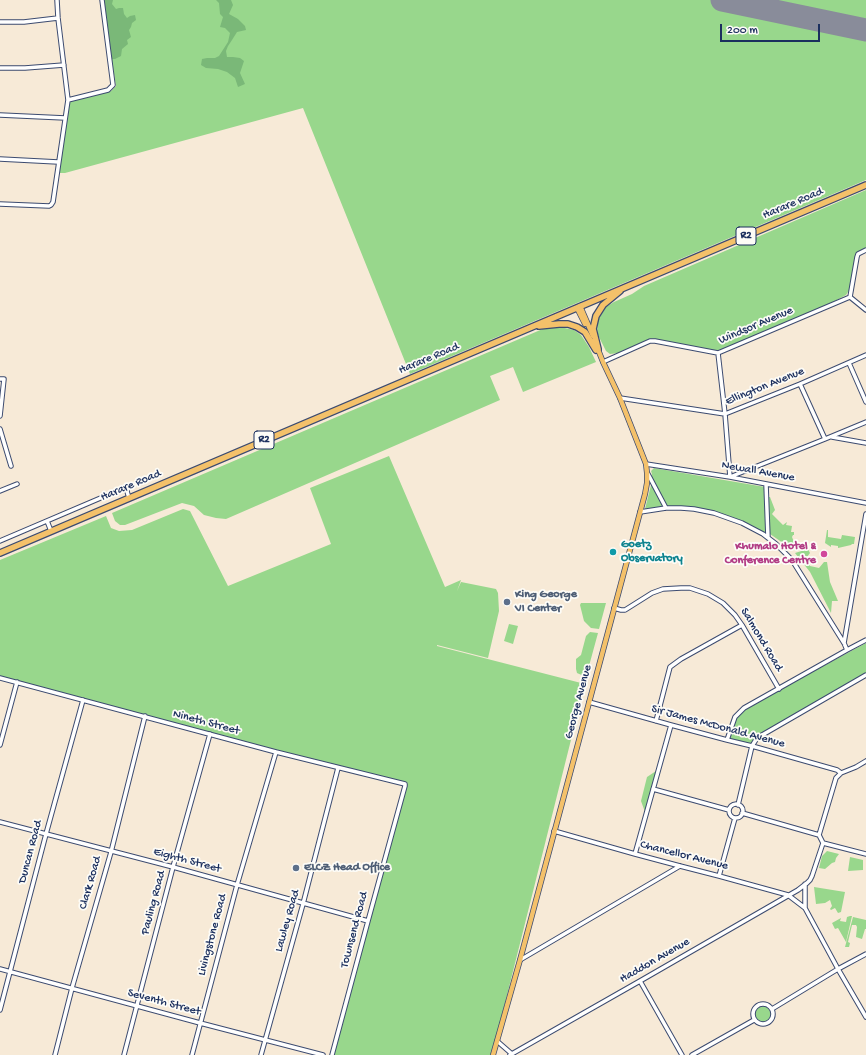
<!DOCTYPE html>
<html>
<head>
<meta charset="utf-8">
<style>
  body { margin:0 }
  #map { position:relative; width:866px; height:1055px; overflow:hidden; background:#f7ead7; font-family:"Gochi Hand",sans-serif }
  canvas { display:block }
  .scale { position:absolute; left:720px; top:24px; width:100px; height:18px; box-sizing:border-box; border:2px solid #1b2f5e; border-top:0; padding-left:5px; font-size:12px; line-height:14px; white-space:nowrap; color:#1b2f5e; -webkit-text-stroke:3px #fdfcf7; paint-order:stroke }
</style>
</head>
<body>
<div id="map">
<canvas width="866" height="1055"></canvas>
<div class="scale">200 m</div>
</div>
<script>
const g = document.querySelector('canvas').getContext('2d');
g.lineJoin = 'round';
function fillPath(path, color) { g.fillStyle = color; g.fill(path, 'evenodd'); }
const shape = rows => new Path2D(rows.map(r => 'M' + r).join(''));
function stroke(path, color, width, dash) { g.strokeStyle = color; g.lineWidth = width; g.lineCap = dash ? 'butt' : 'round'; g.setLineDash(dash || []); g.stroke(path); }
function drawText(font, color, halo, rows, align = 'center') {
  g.font = font + ' "Gochi Hand",sans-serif'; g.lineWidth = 3.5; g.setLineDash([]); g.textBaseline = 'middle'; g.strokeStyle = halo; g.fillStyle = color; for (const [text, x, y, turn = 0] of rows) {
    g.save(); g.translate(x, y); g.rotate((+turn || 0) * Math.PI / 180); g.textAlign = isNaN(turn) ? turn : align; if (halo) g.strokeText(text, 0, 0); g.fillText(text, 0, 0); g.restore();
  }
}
fillPath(shape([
  [104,0,866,0,866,180,410,374,303,108,65,173,59,173,69,103,70,101,111,91,116,86,108,38],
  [866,190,866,249,858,252,850,289,846,295,820,309,718,351,713,351,660,340,651,340,645,341,619,353,610,354,606,351,597,333,598,320,606,307,614,302,632,294,644,286],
  [560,327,574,330,581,335,589,347,596,362,523,392,513,367,490,376,500,400,226,519,216,518,204,515,194,506,182,503,125,525,120,525,115,521,112,513,545,328],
  [389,456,445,587,461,580,457,591,461,582,496,589,498,593,499,611,488,658,437,645,437,646,585,684,492,1055,332,1055,406,784,270,749,0,676,0,560,106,516,111,528,119,531,132,530,183,509,190,511,228,586,331,544,310,488],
  [654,468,765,487,767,536,715,513,666,508,645,509,651,485,652,474,651,471],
  [768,497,770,497,775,510,772,514,783,525,787,522,786,525,792,526,791,532,794,532,794,535,793,535,792,537,794,542,797,544,797,548,793,550,770,534],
  [827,530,828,530,828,537,841,539,842,535,855,537,854,544,852,544,851,545,838,548,838,546,831,545,831,547,825,543],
  [808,549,810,553,807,557,810,566,819,568,824,562,827,562,830,582,838,601,832,601,831,613,810,572,795,553],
  [581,603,606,603,599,629,591,628,584,621,580,605],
  [509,624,518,626,513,644,504,641],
  [590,632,598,633,586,677,577,673,576,669,576,659,581,655,586,636],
  [866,643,866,674,756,737,752,745,728,739,736,717,744,709],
  [656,771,645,812,641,801,647,777],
  [827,851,839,854,836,858,835,862,832,863,825,869,819,868,822,856],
  [850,857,863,860,863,870,848,871],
  [814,887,845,892,841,912,838,913,835,908,831,910,830,909,832,906,830,900,825,903,816,904],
  [850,916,852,916,846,942,838,928,835,929,832,923,841,918,840,921,846,922,847,917],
  [853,917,866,920,866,929,865,929,862,939,856,937,857,927,856,925,852,925,848,942,850,943,849,947,845,947],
  '753 1014a10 10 0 1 1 20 0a10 10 0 1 1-20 0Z'
]), '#98d78c');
fillPath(shape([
  [104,0,113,0,112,4,116,9,119,8,123,8,124,14,127,18,130,16,135,15,136,20,132,23,131,27,129,30,131,37,127,40,128,44,122,49,121,56,115,59,112,59],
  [216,0,231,0,233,5,229,14,238,19,245,26,246,30,237,32,232,40,228,46,226,51,227,57,233,57,240,58,244,61,240,73,245,84,238,87,235,78,227,72,218,69,206,68,201,65,202,59,207,58,215,58,219,56,228,42,230,33,225,28,220,27,223,17,220,14,219,3]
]), '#7ab878');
stroke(shape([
  [722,0,866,30]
]), '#898c9a', 23);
const minor = shape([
  [0,22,24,22,58,18],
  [0,68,25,68,64,65],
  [68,100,108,90,113,85,102,0],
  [0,115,65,118],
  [0,159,58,162],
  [0,204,49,206,51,205,53,202,68,100,58,18,57,0],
  [850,297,866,310],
  [718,353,725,414,730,477,825,439,866,422],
  [603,362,650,341,655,341,718,353,850,297,857,257,858,254,866,250],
  [849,363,866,402],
  [0,379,4,379,0,416],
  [800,384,825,439],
  [620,398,725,414,800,384,866,355],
  [0,429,11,466],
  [832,437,866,443],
  [646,464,730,477,866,503],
  [648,474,666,508],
  [766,484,768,538],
  [0,491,17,484],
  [640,512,666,508,681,508,694,509,714,513,742,523,763,534,776,544,792,560,844,643,847,650],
  [47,521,51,531],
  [0,541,124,488,126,488,129,498],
  [614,608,621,610,625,610,652,593,663,589,681,588,690,588,708,594,723,603,735,615,742,625,779,689],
  [844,643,866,514],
  [0,678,276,752,405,784,405,786,368,921,332,1055],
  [589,702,671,725,727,740,752,746,837,770,841,773],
  [656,721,670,667,681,659,742,625],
  [727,740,735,717,744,708,847,650,866,640],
  [0,745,17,682],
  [653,789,729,810],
  '729 811a7 7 0 1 1 14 0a7 7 0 1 1-14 0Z',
  [738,805,752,746,757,738,866,675],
  [742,813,819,835],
  [0,822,173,867,368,921],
  [554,831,635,854,680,866,719,876,788,895,805,908],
  [823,843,866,854],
  [635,854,671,725],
  [719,876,735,818],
  [805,884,805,908,838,969,866,1017],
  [520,960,680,866],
  [0,969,200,1023,323,1055],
  [640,981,682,1055],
  '753 1014a10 10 0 1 1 20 0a10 10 0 1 1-20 0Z',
  [772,1009,838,969,866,954],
  [0,1010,46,834,83,700],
  [497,1041,512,1054],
  [55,1055,72,988,111,852,145,716],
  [124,1055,173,867,210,734],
  [192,1055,237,885,276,752],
  [261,1055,303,904,338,768],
  [510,1055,640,981,798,890,807,883,810,880,812,876,823,843,819,835,836,778,841,773,856,767,866,761],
  [692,1055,754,1020]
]);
const major = shape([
  [580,306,593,336],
  [577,308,585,324],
  [493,1055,520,960,645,494,647,483,647,473,646,464,620,398,603,362,597,347]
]);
const highway = shape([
  [539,326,559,324,568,324,577,327,585,332,596,350],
  [598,349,593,329,596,316,603,305,620,291],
  [0,553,866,185]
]);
stroke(minor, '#3c4b70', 5.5);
stroke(major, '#3c4b70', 6);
stroke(highway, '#3c4b70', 8);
stroke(minor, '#fff', 3.5);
stroke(major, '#f4c16a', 4.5);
stroke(highway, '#f4c16a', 5.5);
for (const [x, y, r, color] of [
  [613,552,4,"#0f9aa8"],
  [824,554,4,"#d1479c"],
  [507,602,4,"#5c6f8a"],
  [296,868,4,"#5c6f8a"]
]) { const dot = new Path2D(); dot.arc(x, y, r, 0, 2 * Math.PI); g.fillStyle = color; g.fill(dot); stroke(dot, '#fdfcf7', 1.5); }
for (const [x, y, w] of [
  [746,236,20],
  [264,440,20]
]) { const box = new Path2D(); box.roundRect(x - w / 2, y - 9, w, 18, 3); g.fillStyle = '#fdfcf7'; g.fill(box); stroke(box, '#1b2f5e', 1); }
drawText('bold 11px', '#1b2f5e', null, [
  ["R2",746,236],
  ["R2",264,440]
]);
drawText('12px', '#1b2f5e', '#fdfcf7', [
  ["Harare Road",793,204,-23],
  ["Windsor Avenue",756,326,-23],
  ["Harare Road",429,359,-23],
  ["Ellington Avenue",765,387,-22],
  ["Newall Avenue",758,472,10],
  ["Harare Road",131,486,-23],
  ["Salmond Road",761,640,59],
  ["George Avenue",579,702,-75],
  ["Nineth Street",206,723,15],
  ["Sir James McDonald Avenue",718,727,15],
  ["Duncan Road",31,852,-75],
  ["Chancellor Avenue",684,856,14],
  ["Eighth Street",187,861,15],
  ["Clark Road",91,883,-74],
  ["Pauling Road",154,903,-75],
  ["Lawley Road",288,921,-74],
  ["Townsend Road",355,930,-75],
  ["Livingstone Road",213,935,-75],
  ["Haddon Avenue",655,961,-30],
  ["Seventh Street",164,1003,15]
]);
drawText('bold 12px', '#0d838f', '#fdfcf7', [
  ["Goetz",621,545],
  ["Observatory",621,559]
], 'left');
drawText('bold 12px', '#b23c85', '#fdfcf7', [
  ["Khumalo Hotel &",816,547],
  ["Conference Centre",816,561]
], 'right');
drawText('bold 12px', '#4e5e75', '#fdfcf7', [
  ["King George",515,595],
  ["VI Center",515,609],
  ["ELCZ Head Office",304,868]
], 'left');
</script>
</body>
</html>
